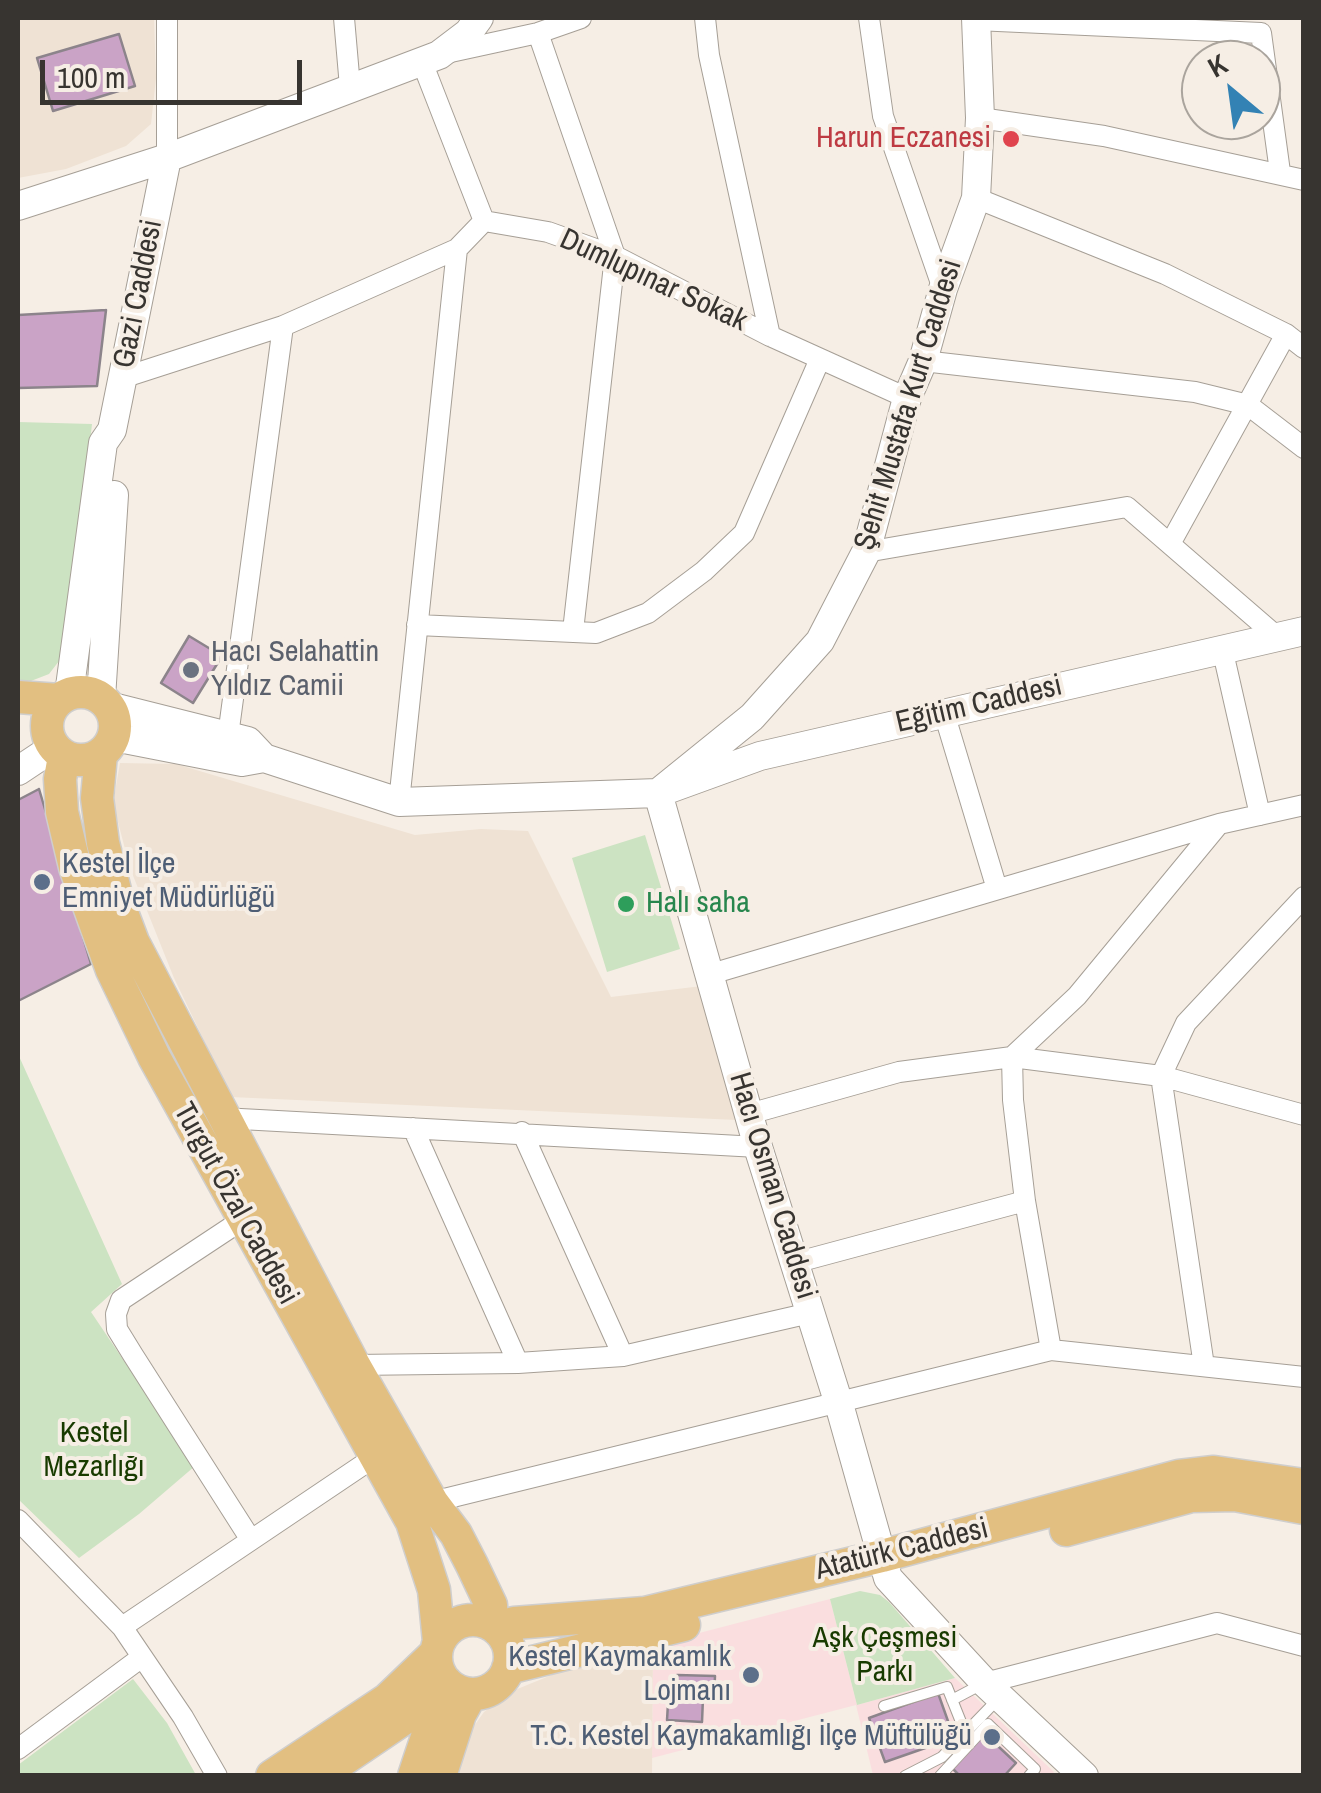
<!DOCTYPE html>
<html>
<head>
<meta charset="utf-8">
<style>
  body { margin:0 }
  #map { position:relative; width:1321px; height:1793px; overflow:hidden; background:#f6eee5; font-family:"Archivo Narrow",sans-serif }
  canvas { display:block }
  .frame { position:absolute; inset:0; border:20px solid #373430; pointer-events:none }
  .north { position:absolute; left:1181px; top:40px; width:100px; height:100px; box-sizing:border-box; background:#f6eee5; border:2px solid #aaa49d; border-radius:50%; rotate:331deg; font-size:28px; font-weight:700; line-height:40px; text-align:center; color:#373430 }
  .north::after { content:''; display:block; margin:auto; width:35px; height:45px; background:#3382b4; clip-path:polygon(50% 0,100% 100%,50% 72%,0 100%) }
  .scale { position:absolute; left:40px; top:60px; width:262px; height:45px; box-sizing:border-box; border:5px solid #373430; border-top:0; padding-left:12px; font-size:30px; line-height:35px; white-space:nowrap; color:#373430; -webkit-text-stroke:8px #f6eee5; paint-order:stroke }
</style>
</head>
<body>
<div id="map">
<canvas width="1321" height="1793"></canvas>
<div class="frame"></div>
<div class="north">K</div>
<div class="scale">100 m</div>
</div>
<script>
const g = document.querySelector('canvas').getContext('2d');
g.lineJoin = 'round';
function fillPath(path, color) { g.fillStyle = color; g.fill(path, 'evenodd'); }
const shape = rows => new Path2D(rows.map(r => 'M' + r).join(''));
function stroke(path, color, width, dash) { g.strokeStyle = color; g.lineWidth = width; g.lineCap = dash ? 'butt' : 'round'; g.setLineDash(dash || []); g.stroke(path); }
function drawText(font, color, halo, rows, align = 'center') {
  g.font = font + ' "Archivo Narrow",sans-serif'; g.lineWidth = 8; g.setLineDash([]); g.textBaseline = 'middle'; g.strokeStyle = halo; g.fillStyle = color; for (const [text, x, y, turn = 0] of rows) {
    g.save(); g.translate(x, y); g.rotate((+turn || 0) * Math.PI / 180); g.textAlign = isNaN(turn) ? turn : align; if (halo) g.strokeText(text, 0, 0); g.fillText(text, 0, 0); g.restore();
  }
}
fillPath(shape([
  [830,1599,857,1705,955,1678,1054,1772,1051,1776,873,1775,856,1705,652,1758,653,1645]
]), '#fadedf');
fillPath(shape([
  [18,18,154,18,156,78,151,124,126,146,66,169,18,178],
  [120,763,176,764,415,835,481,829,528,831,611,997,702,986,737,1120,231,1097,174,978,130,868,113,803],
  [653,1645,652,1775,454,1776,469,1733,484,1712,510,1692,559,1672]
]), '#efe2d4');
fillPath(shape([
  [18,422,92,424,66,652,49,674,18,686],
  [645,835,680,949,607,972,572,858],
  [18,1054,122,1284,91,1312,195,1466,139,1514,79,1558,18,1499],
  [860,1591,880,1595,889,1602,955,1678,857,1705,830,1599],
  [133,1679,167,1723,196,1775,18,1775,18,1765]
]), '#cce3c2');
const building = shape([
  [119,34,135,86,53,111,37,58,119,34],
  [106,310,97,386,18,388,18,315,106,310],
  [189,636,222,656,193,703,161,683,189,636],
  [39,789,91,964,18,1001,18,800,39,789],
  [677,1675,715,1676,714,1698,703,1698,702,1722,667,1720,669,1687,677,1687,677,1675],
  [938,1693,954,1738,885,1762,869,1718,938,1693],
  [984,1733,1016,1763,1004,1776,960,1776,951,1767,984,1733]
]);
fillPath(building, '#caa3c6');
stroke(building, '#8c848b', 2.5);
const service = shape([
  [952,1700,984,1683],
  [884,1706,947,1687,961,1722],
  [905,1776,942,1757,1000,1697],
  [940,1776,988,1724,1035,1769,1029,1776]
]);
const minor = shape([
  [344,18,350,87],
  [705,18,709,55,770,336],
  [869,18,883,116,943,289],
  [976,20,1261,33,1280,172],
  [538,33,615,256,573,631],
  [446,53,538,33,581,18],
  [422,62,484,221],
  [980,118,1104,136,1304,180],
  [167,158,167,18],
  [976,198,1165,274,1286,334,1304,348],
  [923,361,1195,392,1248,405,1304,448],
  [122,378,283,326,457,249,484,221,548,232,615,256,770,336,907,398],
  [1170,544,1286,334],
  [866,552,1127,507,1275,635],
  [417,625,596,633,648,613,704,571,744,533,820,359],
  [1222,648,1260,815],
  [944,713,997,889],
  [228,736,283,326],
  [399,802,457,249],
  [711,974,1219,824,1304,805],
  [749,1114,899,1072,1012,1057,1077,996,1219,824],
  [222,1118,758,1147],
  [413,1128,518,1363],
  [522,1132,623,1356],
  [245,1218,121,1300,116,1314,117,1329,133,1355,251,1540],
  [794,1263,1025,1201],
  [1051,1350,1025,1201,1013,1100,1012,1057,1161,1076,1304,1115],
  [354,1365,518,1363,623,1356,810,1313],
  [1204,1366,1161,1076,1186,1023,1304,897],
  [432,1502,1051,1350,1304,1377],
  [18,1520,122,1627,183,1717,217,1776],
  [122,1627,376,1456],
  [985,1683,1217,1623,1304,1646],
  [18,1749,142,1657]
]);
const secondary = shape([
  [18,206,167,158,439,55,468,33,479,18],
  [69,694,103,443,112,430,167,158],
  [101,698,114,495],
  [109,706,248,741,264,758],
  [114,737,242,762,264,758,399,802,658,793,752,717,820,641,866,552,907,398,923,361,943,289,976,198,980,118,976,18],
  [18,771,54,747],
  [1084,1776,985,1683,888,1578,839,1404,758,1147,658,793,760,756,1304,631]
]);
const primary = shape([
  '47 726a34 34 0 1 1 68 0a34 34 0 1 1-68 0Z',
  [18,697,59,700],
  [101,754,97,798,103,843,118,902,133,942,354,1365,432,1502,456,1534,472,1565,491,1605,492,1625],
  [64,756,60,779,62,812,75,867,112,970,154,1057,412,1522,434,1590,439,1642],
  [1066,1530,1191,1496,1235,1495,1304,1508],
  '436 1657a37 37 0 1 1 74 0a37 37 0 1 1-74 0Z',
  [498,1630,514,1623,645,1613,882,1556,1179,1476,1214,1472,1304,1485],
  [508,1668,684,1625],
  [272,1776,388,1699,436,1653],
  [319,1776,415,1711,446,1682],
  [414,1776,433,1719,449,1691],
  [440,1776,460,1714,471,1694]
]);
stroke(service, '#a69f96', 12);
stroke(minor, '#a69f96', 22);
stroke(secondary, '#a69f96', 30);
stroke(primary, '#cfcecd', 35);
stroke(service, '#fff', 10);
stroke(minor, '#fff', 20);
stroke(secondary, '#fff', 28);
stroke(primary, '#e2bf81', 32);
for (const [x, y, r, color] of [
  [1011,139,10,"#e0444e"],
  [191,670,10,"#6b7280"],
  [42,882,10,"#5c6f8a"],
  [626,904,10,"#2e9e5b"],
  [751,1675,10,"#5c6f8a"],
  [992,1737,10,"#5c6f8a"]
]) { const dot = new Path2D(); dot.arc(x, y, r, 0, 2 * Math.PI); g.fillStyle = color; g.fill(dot); stroke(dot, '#f6eee5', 4); }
drawText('30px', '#be3a42', '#f6eee5', [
  ["Harun Eczanesi",991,139]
], 'right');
drawText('30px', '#373430', '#f6eee5', [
  ["Dumlupınar Sokak",653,281,25],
  ["Gazi Caddesi",139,294,-79],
  ["Şehit Mustafa Kurt Caddesi",909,405,-73],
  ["Eğitim Caddesi",979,705,-13],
  ["Hacı Osman Caddesi",772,1186,73],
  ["Turgut Özal Caddesi",235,1204,61],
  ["Atatürk Caddesi",902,1550,-14]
]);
drawText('30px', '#5b616d', '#f6eee5', [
  ["Hacı Selahattin",211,653],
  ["Yıldız Camii",211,687]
], 'left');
drawText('30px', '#4e5e75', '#f6eee5', [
  ["Kestel İlçe",62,865,"left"],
  ["Emniyet Müdürlüğü",62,899,"left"],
  ["Kestel Kaymakamlık",731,1658],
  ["Lojmanı",731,1692],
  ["T.C. Kestel Kaymakamlığı İlçe Müftülüğü",972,1737]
], 'right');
drawText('30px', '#27864d', '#f6eee5', [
  ["Halı saha",646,904]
], 'left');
drawText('30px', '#183b00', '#f6eee5', [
  ["Kestel",94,1434],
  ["Mezarlığı",94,1468],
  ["Aşk Çeşmesi",885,1639],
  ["Parkı",885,1673]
]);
</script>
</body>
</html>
